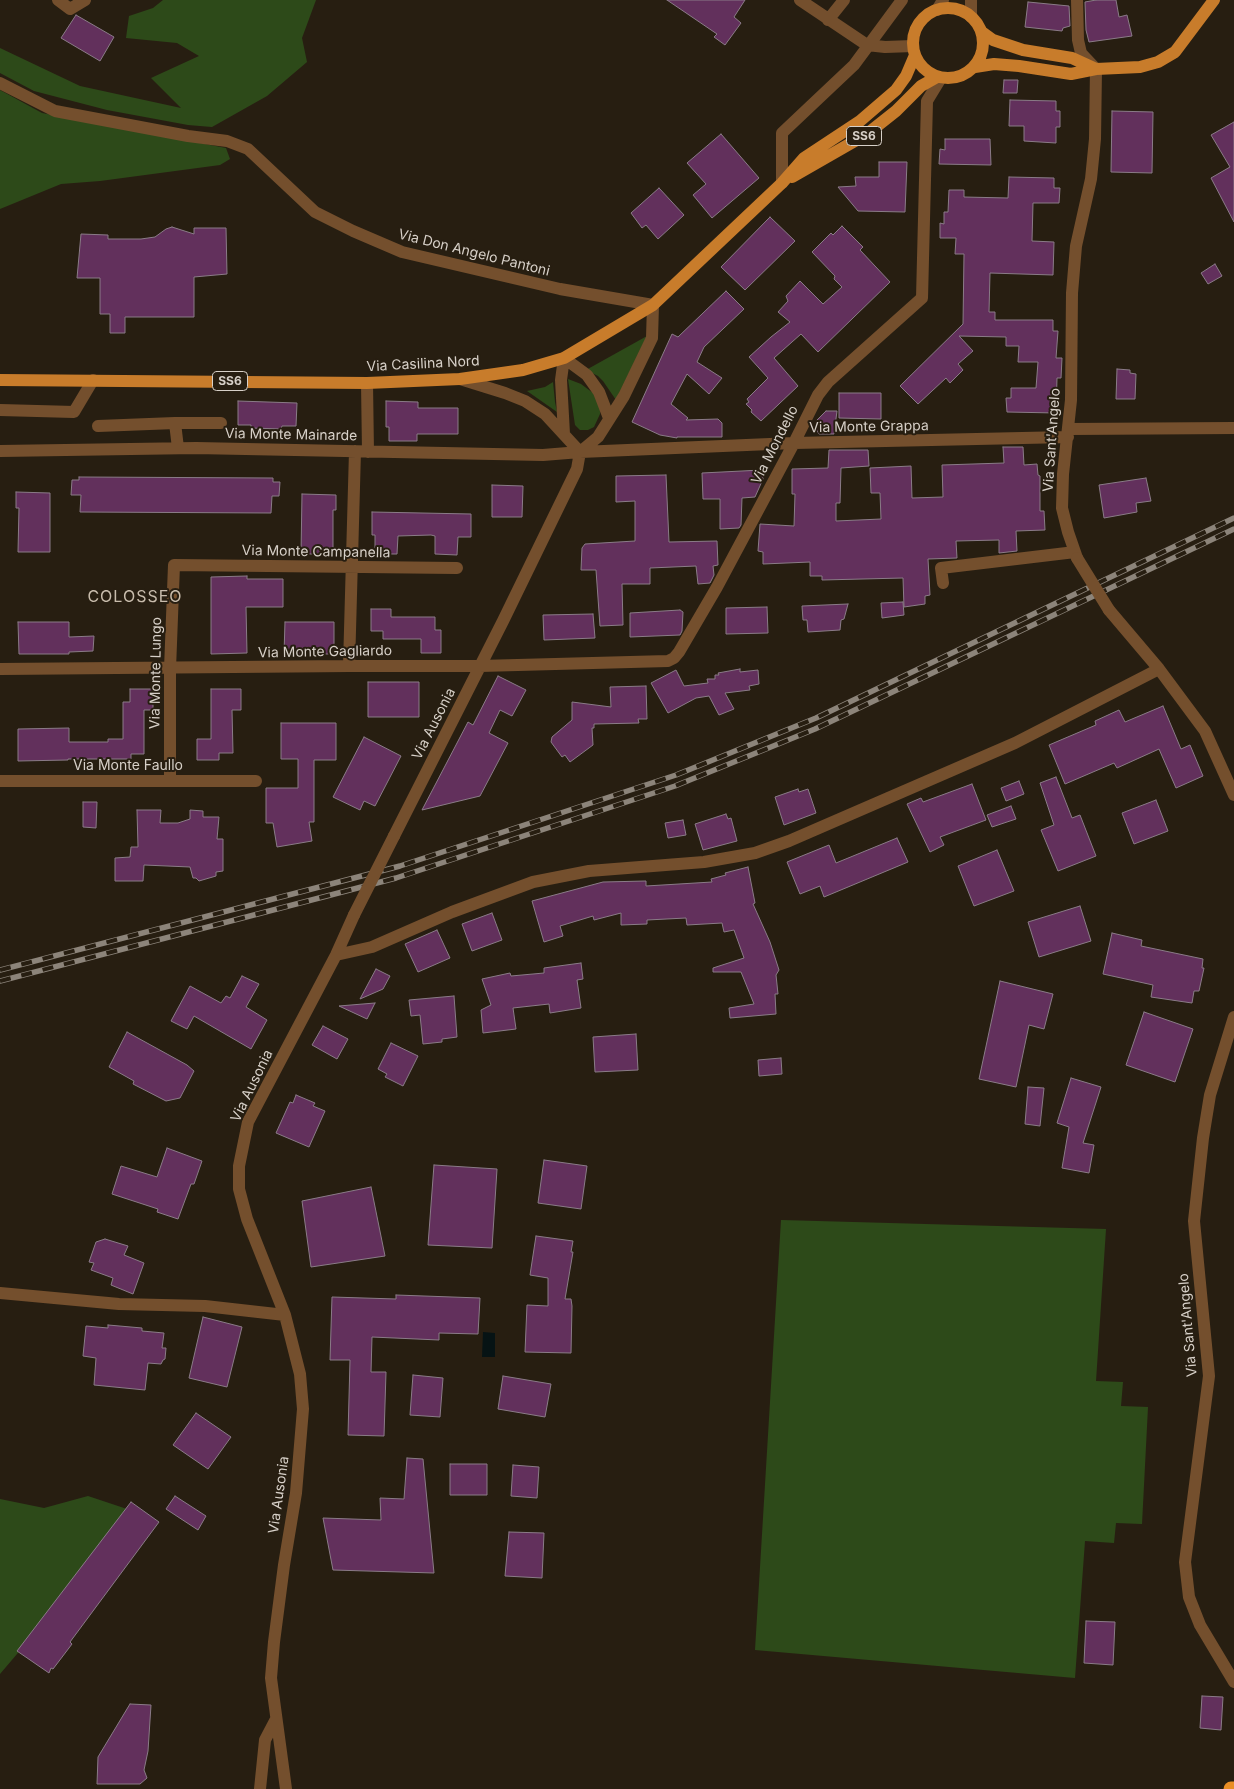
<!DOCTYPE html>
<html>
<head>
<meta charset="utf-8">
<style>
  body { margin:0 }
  canvas { display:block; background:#271e11 }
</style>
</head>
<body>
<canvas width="1234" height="1789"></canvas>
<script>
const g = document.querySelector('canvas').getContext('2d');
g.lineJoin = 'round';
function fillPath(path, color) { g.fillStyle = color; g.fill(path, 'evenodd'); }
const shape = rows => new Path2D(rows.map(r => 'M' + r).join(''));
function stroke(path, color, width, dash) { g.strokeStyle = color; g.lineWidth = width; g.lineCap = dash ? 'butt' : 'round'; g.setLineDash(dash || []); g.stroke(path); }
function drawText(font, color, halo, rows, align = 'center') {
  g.font = font + ' Inter,sans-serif'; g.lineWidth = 4; g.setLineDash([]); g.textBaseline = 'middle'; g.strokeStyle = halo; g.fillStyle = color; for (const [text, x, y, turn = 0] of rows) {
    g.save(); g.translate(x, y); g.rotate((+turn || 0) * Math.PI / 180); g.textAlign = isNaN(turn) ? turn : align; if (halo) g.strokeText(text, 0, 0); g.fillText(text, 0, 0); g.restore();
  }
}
fillPath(shape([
  [163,0,316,0,302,38,307,62,267,96,212,127,188,125,107,110,34,91,0,73,0,48,80,86,181,108,151,78,199,56,177,43,126,38,129,16,153,8],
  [0,90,42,113,226,148,230,159,220,165,100,181,61,184,0,209],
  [647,336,616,400,603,381,598,376,586,370],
  [568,379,581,384,597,396,600,408,600,414,594,427,588,430,580,430,575,425],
  [553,382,555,402,557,412,527,391,545,387],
  [781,1220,1106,1229,1096,1381,1123,1382,1121,1406,1148,1407,1142,1524,1116,1523,1114,1543,1085,1541,1075,1678,755,1650],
  [88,1496,127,1509,34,1634,0,1674,0,1499,44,1508]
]), '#2d4a19');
fillPath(shape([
  [483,1332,495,1333,495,1357,482,1357]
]), '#061314');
const building = shape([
  [667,0,745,0,734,17,741,23,725,45,714,37,717,34,667,0],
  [1096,0,1116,0,1119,17,1127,15,1132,36,1089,42,1086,30,1085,2,1096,0],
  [1028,2,1069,6,1070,26,1063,28,1062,31,1025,27,1028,2],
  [76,15,114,37,100,61,61,38,76,15],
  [1004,80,1018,80,1017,93,1003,93,1004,80],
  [1010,100,1056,101,1056,111,1060,111,1060,127,1056,127,1056,143,1024,141,1024,126,1009,126,1010,100],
  [1112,111,1153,112,1152,173,1111,172,1112,111],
  [1234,122,1234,222,1211,178,1230,167,1211,135,1234,122],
  [721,134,759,178,712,218,693,195,706,184,687,163,721,134],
  [945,139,990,139,991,165,939,164,940,149,945,150,945,139],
  [879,162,907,162,905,212,858,211,838,187,856,186,855,177,879,177,879,162],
  [1009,177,1054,178,1054,188,1060,188,1059,203,1033,203,1032,241,1054,242,1053,275,990,273,989,312,995,312,995,320,1053,320,1053,331,1058,331,1056,358,1062,358,1061,378,1057,378,1056,413,1007,412,1006,398,1011,398,1011,388,1036,388,1038,362,1018,362,1019,346,1006,346,1006,337,959,336,973,351,958,364,963,370,950,383,946,378,918,404,900,386,963,324,964,254,955,254,956,238,940,238,940,223,944,224,944,212,948,212,949,190,964,190,964,197,1008,198,1009,177],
  [659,188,684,215,658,239,646,225,642,228,631,213,659,188],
  [770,217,795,241,745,290,721,267,770,217],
  [842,226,863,247,860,250,890,282,818,352,801,334,774,358,798,386,761,421,751,412,752,410,746,404,749,402,747,399,768,378,749,357,771,337,790,322,778,312,788,301,786,296,800,281,823,304,842,287,834,279,835,276,812,252,831,233,833,235,842,226],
  [172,227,194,234,194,228,226,228,227,274,194,277,194,317,125,317,125,333,110,333,110,314,100,314,100,278,77,278,81,234,108,235,108,239,141,239,155,237,166,229,172,227],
  [1215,264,1222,276,1208,284,1201,273,1215,264],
  [726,291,744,309,704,347,697,362,722,378,709,394,687,374,671,404,688,418,686,420,718,419,722,423,722,437,677,437,677,438,660,435,632,422,672,334,678,337,726,291],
  [1117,369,1130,370,1130,373,1136,374,1135,399,1116,399,1117,369],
  [839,393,881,393,881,419,839,418,839,393],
  [238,401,297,403,296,426,282,426,281,429,251,428,251,425,238,425,238,401],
  [386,401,418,402,418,408,458,408,458,434,417,434,417,441,389,441,389,427,386,427,386,401],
  [826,411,837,411,834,434,819,434,815,427,817,420,826,411],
  [1003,447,1023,447,1024,465,1037,464,1038,475,1040,476,1040,511,1044,511,1045,530,1016,531,1017,551,999,553,999,540,956,541,957,558,928,559,930,595,925,596,925,604,904,607,903,578,822,580,822,576,810,576,810,562,763,564,763,552,758,551,760,524,794,526,795,494,792,494,792,469,828,468,829,450,868,450,869,466,841,468,840,503,836,503,836,521,881,519,880,493,871,493,870,468,911,466,912,498,943,497,942,465,1004,463,1003,447],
  [762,470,763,479,755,497,742,498,741,525,739,528,720,529,720,499,703,499,702,473,762,470],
  [666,475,669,542,717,541,718,565,713,566,714,575,710,583,698,584,696,566,650,568,650,584,622,584,623,625,600,626,596,570,581,570,582,548,585,544,635,541,635,501,616,502,616,476,666,475],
  [79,477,273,478,273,482,280,482,279,496,272,496,271,513,80,512,81,495,71,495,72,480,79,480,79,477],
  [1146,478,1151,501,1136,503,1137,512,1104,518,1099,485,1146,478],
  [492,485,523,486,522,517,492,517,492,485],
  [16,492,50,493,50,552,18,552,19,508,16,508,16,492],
  [302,494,336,495,336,510,333,510,333,554,301,554,302,494],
  [372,512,471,514,471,537,458,537,457,555,435,554,435,536,431,535,398,536,397,554,375,554,375,535,372,535,372,512],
  [247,576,247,579,283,579,283,607,246,607,247,653,211,654,211,577,247,576],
  [903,602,904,615,882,618,881,603,903,602],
  [848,604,844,619,841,620,840,630,808,632,807,620,803,620,802,606,848,604],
  [767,607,768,633,726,634,726,608,767,607],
  [371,609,391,609,391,617,435,617,435,630,441,630,441,653,421,653,421,639,383,639,383,631,371,631,371,609],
  [680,610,683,612,682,631,680,635,630,637,630,613,680,610],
  [593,614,595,638,544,640,543,615,593,614],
  [18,622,69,622,69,637,94,636,93,651,69,652,69,654,19,654,18,622],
  [285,622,334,622,334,654,284,654,285,622],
  [740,669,740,672,758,670,759,684,749,686,750,690,725,693,734,709,719,715,709,696,696,698,668,713,651,683,676,670,684,686,708,683,707,679,715,679,715,675,719,675,718,673,740,669],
  [498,676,526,690,512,716,500,710,489,733,508,743,480,796,422,810,468,722,473,725,498,676],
  [368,682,419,682,419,717,368,717,368,682],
  [646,686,647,719,638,719,639,723,594,724,594,728,592,728,593,745,570,762,565,755,562,757,551,742,552,737,572,720,572,702,611,707,610,687,646,686],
  [130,689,153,689,153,710,144,710,144,754,131,754,131,759,68,759,68,760,18,761,18,729,69,728,69,742,108,742,108,739,123,739,123,702,130,702,130,689],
  [211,689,241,689,241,710,232,710,233,753,219,753,219,760,197,760,197,739,211,739,211,689],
  [1163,706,1181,749,1190,745,1203,776,1176,788,1159,749,1117,768,1114,763,1065,784,1049,745,1096,725,1095,721,1119,710,1125,722,1163,706],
  [281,723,336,723,336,760,314,760,314,822,309,822,312,841,277,847,273,823,266,823,266,788,298,788,298,759,281,759,281,723],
  [364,737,401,756,375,806,364,801,360,810,333,797,364,737],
  [1056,777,1072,818,1080,815,1096,856,1058,871,1041,830,1054,825,1040,783,1056,777],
  [1019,781,1024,794,1006,801,1001,788,1019,781],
  [972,784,986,820,940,837,944,845,930,852,907,804,921,798,923,802,972,784],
  [798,789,799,792,808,789,816,813,784,825,775,797,798,789],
  [1156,800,1168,831,1134,844,1122,813,1156,800],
  [83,802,97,802,96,828,83,827,83,802],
  [1011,806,1016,819,992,827,987,815,1011,806],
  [137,810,161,810,160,823,178,823,190,819,190,810,203,811,203,817,219,817,217,839,223,839,223,871,216,872,216,876,199,881,196,878,193,878,190,867,144,865,143,881,115,881,115,858,130,857,131,847,138,847,137,810],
  [726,814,728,819,731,818,737,841,703,850,695,824,726,814],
  [683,820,686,835,668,838,665,823,683,820],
  [897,838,908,862,824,897,820,886,800,894,787,862,829,845,836,863,897,838],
  [997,850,1014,891,974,906,958,866,997,850],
  [748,867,755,903,753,904,770,942,779,970,776,975,778,994,775,994,776,1014,730,1018,729,1008,754,1004,741,972,713,972,713,968,744,958,734,930,724,932,722,923,687,925,686,918,647,920,647,924,621,925,621,913,594,920,593,916,560,926,563,936,544,942,532,901,603,882,646,881,646,886,712,882,711,879,726,875,725,873,748,867],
  [1080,906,1091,941,1039,957,1028,922,1080,906],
  [492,913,502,940,472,951,462,924,492,913],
  [437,930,450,958,418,972,405,944,437,930],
  [1112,933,1142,940,1141,946,1203,959,1202,968,1204,968,1199,991,1194,991,1192,1003,1151,997,1153,985,1103,974,1112,933],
  [581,963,583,979,577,980,581,1008,550,1013,549,1004,513,1008,516,1029,483,1033,481,1010,491,1005,482,979,510,973,511,976,544,973,544,968,581,963],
  [376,969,390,976,383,989,360,999,376,969],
  [242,976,259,984,246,1007,267,1020,251,1049,194,1016,187,1029,171,1021,190,986,221,1003,226,996,230,998,242,976],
  [1000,981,1053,994,1044,1029,1029,1025,1016,1087,979,1079,1000,981],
  [454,996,457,1037,442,1039,442,1042,423,1044,420,1015,411,1016,409,1000,454,996],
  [375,1003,367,1019,339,1006,375,1003],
  [1144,1012,1193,1029,1175,1082,1126,1065,1144,1012],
  [323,1026,348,1039,337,1059,312,1045,323,1026],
  [127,1032,187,1065,194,1071,180,1098,166,1101,133,1084,134,1081,109,1067,127,1032],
  [636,1034,638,1070,595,1072,593,1037,636,1034],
  [391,1043,418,1056,403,1086,385,1077,387,1074,378,1069,391,1043],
  [781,1058,782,1074,759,1076,758,1060,781,1058],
  [1071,1078,1101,1087,1083,1143,1094,1145,1089,1173,1062,1168,1069,1127,1057,1123,1071,1078],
  [1028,1087,1044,1088,1040,1126,1025,1124,1028,1087],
  [296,1095,315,1103,313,1106,325,1111,309,1147,276,1133,290,1102,293,1103,296,1095],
  [167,1148,202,1161,194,1184,191,1184,178,1219,157,1212,158,1209,112,1194,121,1166,157,1177,167,1148],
  [544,1160,587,1166,581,1209,538,1203,544,1160],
  [434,1165,497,1169,492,1248,428,1245,434,1165],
  [371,1187,385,1256,311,1267,302,1201,371,1187],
  [536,1236,573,1241,571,1252,573,1252,565,1299,571,1299,572,1306,571,1353,525,1352,527,1305,548,1306,548,1278,530,1275,536,1236],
  [105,1239,128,1246,124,1255,144,1263,133,1294,111,1285,113,1278,91,1270,94,1263,89,1262,96,1242,105,1239],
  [396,1295,480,1298,478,1334,439,1333,439,1340,372,1337,371,1372,386,1372,384,1436,348,1435,350,1360,330,1360,332,1297,396,1299,396,1295],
  [203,1317,242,1327,227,1387,189,1378,203,1317],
  [108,1325,142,1328,142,1331,164,1333,162,1348,166,1348,165,1359,163,1360,161,1364,148,1363,145,1390,94,1385,96,1358,83,1356,86,1326,108,1328,108,1325],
  [413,1375,443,1378,440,1417,410,1415,413,1375],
  [503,1376,551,1384,545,1417,498,1409,503,1376],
  [196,1413,231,1437,208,1469,173,1445,196,1413],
  [407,1458,423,1459,434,1573,333,1570,323,1518,381,1520,380,1498,404,1499,407,1458],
  [450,1464,487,1464,487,1495,450,1495,450,1464],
  [513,1465,539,1467,537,1498,511,1496,513,1465],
  [175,1496,206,1516,198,1530,166,1509,175,1496],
  [131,1502,159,1522,70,1642,72,1644,53,1669,51,1668,49,1673,17,1651,131,1502],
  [509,1532,544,1533,542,1578,505,1576,509,1532],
  [1086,1621,1115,1622,1113,1665,1084,1663,1086,1621],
  [1202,1696,1223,1697,1221,1730,1200,1728,1202,1696],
  [130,1704,151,1705,148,1751,144,1770,147,1778,140,1784,97,1784,98,1757,130,1704]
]);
fillPath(building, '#62305c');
stroke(building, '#8a7b87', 1);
stroke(shape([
  [58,0,70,9,85,0],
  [800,0,867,45,885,47,913,46],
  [971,0,971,17],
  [937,10,943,0],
  [828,20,844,0],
  [0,83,55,111,188,136,227,141,248,149,315,212,353,231,402,252,560,289,653,305,652,338,624,396,598,437,580,452,577,469,503,621,394,836],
  [782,183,782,133,854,65,902,0],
  [460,379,505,393,525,401,545,414,580,452],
  [367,383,368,452],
  [0,410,74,412,93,380],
  [175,423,221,423],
  [98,426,175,423,178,448],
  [1069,429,1234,428],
  [564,434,561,380,564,358,587,375,599,392,609,418],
  [0,451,196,448,543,455,580,452,794,443,1068,437],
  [1077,558,1068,532,1062,508,1063,474,1071,400,1072,293,1076,246,1091,179,1095,139,1096,69,1081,53,1078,40,1077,0],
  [943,583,941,568,1075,552],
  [1109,610,1159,669,1205,731,1234,795],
  [349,666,355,451],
  [0,669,349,666,480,666,668,661,674,658,679,652,717,587,794,443,818,395,828,382,922,298,927,101,941,78],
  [0,781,256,781],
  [170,781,170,669,174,565,457,568],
  [336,955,372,947,452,912,533,882,589,871,704,862,755,853,789,841,1015,743,1159,669],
  [1234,1017,1210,1095,1203,1138,1194,1221,1209,1376,1185,1562,1189,1597,1200,1625,1234,1682],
  [0,1293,119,1304,205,1306,285,1315],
  [260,1789,265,1740,276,1719],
  [286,1789,271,1678,274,1642,284,1565,296,1493,303,1409,300,1374,285,1315,247,1219,239,1189,239,1166,248,1122,336,955,354,915]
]), '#744f2d', 12);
stroke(shape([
  '913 43a35 35 0 1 1 70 0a35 35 0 1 1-70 0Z',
  [982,32,993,40,1023,50,1072,58,1096,69],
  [975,67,994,64,1019,66,1071,74,1096,69,1140,67,1158,62,1175,52,1214,0],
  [792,177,867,134,896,111,921,86,937,77],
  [0,380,367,383,460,379,523,370,564,358,653,305,782,183,804,158,860,121,896,90,906,76,915,55]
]), '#c87c2b', 12);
stroke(shape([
  [1231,1789,1234,1789]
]), '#ea8e25', 15);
const rail = shape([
  [0,970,400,866,676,775,816,718,1234,518],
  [0,981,396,878,675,786,815,729,1234,529]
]);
stroke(rail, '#8c847a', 5.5);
stroke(rail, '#271e11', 4, [11]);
stroke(shape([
  [1077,558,1109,610],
  [354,915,394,836]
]), '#744f2d', 12);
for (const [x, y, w] of [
  [864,136,35],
  [230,381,35]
]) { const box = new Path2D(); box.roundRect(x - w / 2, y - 9.5, w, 19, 4); g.fillStyle = '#271e11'; g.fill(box); stroke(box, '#d7d0c8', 1); }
drawText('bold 12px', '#d7d0c8', null, [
  ["SS6",864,136],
  ["SS6",230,381]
]);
drawText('14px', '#d7d0c8', '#271e11', [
  ["Via Don Angelo Pantoni",474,253,14],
  ["Via Casilina Nord",423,364,-3],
  ["Via Monte Grappa",869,427,-1],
  ["Via Monte Mainarde",291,435,1],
  ["Via Sant'Angelo",1052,440,-86],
  ["Via Mondello",775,445,-63],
  ["Via Monte Campanella",316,552,1],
  ["Via Monte Gagliardo",325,652,-1],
  ["Via Monte Lungo",156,673,-89],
  ["Via Ausonia",434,724,-63],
  ["Via Monte Faullo",128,766],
  ["Via Ausonia",252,1086,-64],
  ["Via Sant'Angelo",1188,1325,-95],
  ["Via Ausonia",279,1495,-82]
]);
g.letterSpacing = '1px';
drawText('16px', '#c8bcac', '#271e11', [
  ["COLOSSEO",135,597]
]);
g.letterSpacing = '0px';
</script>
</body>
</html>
